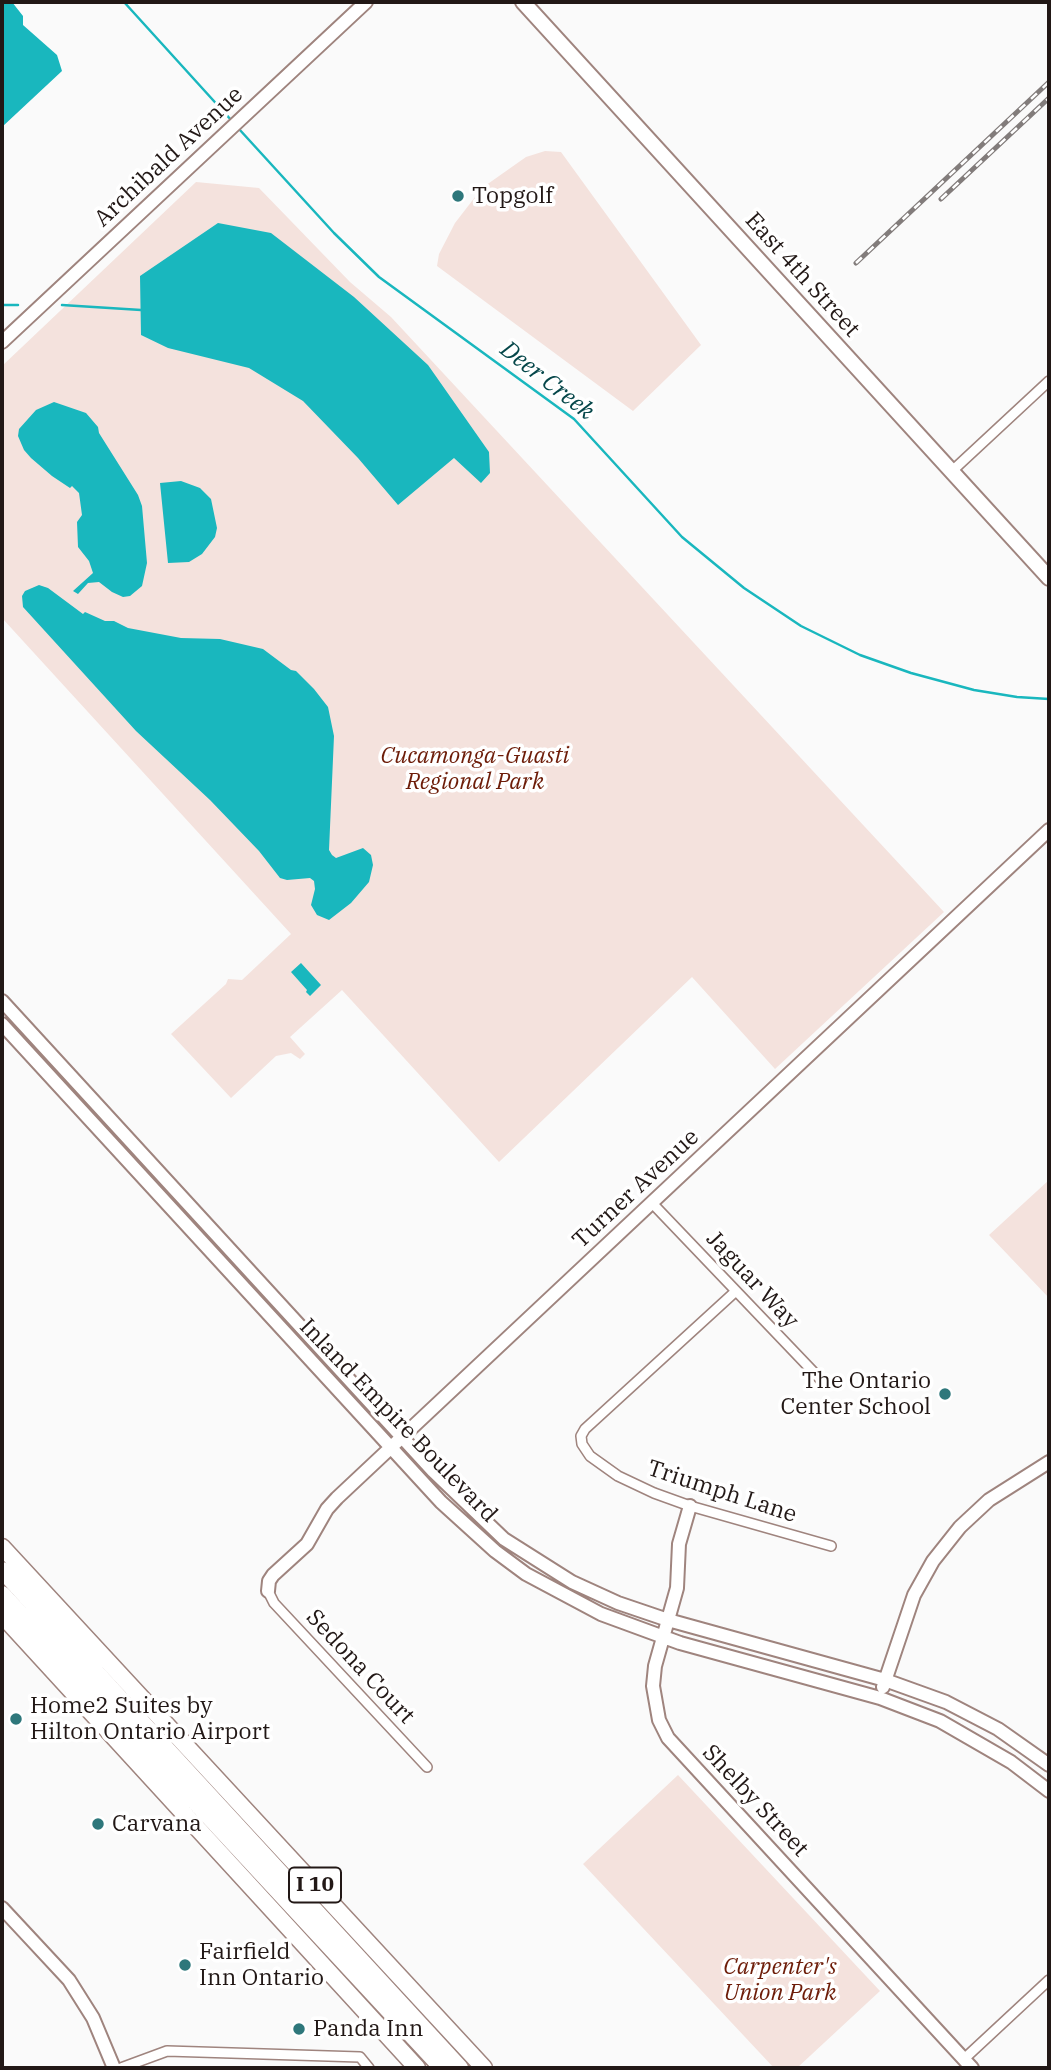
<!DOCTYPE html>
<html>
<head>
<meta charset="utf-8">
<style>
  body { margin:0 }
  #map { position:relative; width:1051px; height:2070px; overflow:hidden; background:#fafafa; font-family:"IBM Plex Serif",serif }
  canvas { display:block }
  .frame { position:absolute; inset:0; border:4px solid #221816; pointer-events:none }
</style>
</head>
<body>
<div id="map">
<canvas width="1051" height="2070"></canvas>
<div class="frame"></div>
</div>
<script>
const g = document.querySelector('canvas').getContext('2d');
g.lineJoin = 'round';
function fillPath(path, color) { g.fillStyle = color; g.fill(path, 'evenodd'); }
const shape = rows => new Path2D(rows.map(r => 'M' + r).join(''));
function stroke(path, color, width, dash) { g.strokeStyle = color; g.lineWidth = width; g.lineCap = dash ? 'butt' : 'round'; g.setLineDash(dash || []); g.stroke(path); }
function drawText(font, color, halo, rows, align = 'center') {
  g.font = font + ' "IBM Plex Serif",serif'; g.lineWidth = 7; g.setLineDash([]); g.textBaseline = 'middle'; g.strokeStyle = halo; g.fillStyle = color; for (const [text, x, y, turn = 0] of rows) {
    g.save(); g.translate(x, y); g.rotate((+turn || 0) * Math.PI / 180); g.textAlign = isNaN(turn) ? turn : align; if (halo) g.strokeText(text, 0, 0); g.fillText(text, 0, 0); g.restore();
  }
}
fillPath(shape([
  [545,151,561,152,701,345,633,411,437,266,439,254,455,223,482,188,526,157],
  [196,182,259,188,350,282,391,317,944,912,775,1069,692,977,499,1162,342,990,290,1037,305,1054,300,1059,291,1053,276,1056,231,1098,171,1034,226,984,228,979,242,980,291,934,2,618,2,366],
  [1049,1180,1049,1298,989,1235],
  [678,1775,880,1991,797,2068,774,2068,583,1864]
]), '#f4e2dd');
fillPath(shape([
  [2,2,12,2,23,16,23,25,57,55,62,71,2,127],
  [218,223,271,233,354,297,428,365,489,452,490,473,481,483,454,458,398,505,358,458,303,401,249,368,168,348,141,335,140,276],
  [54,402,86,413,98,427,99,433,138,495,142,506,147,563,142,586,130,596,123,597,112,592,99,582,88,583,78,594,73,591,93,573,89,561,78,547,77,522,82,515,79,493,72,486,70,488,52,476,31,458,24,450,18,436,19,429,36,410],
  [181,481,200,488,211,499,217,528,215,537,202,554,189,562,168,563,160,483],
  [39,585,48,588,83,614,85,612,105,621,114,621,128,628,181,638,220,639,263,649,291,670,296,671,314,689,328,707,334,736,329,850,332,855,336,858,363,848,371,855,373,865,369,882,351,903,329,920,317,915,311,905,315,889,314,881,310,878,287,880,280,878,259,851,210,800,136,731,23,607,22,596,25,591],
  [301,963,321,985,310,996,306,992,307,990,291,972]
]), '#19b7be');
stroke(shape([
  [124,2,232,121],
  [239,129,334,233,379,277,574,419,682,537,744,588,801,626,860,655,911,673,974,690,1017,697,1049,699],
  [2,305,18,305],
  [62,305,141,310]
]), '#19b7be', 2.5);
const street = shape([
  [951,472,1049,381],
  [652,1203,824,1383],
  [736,1291,585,1429,581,1436,582,1444,590,1456,618,1476,654,1493,690,1506,831,1546],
  [268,1591,274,1603,427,1767],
  [964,2059,1049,1980],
  [121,2068,167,2051,360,2057,369,2068]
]);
const secondary = shape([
  [2,342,366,2],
  [2,1001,433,1471,504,1539,572,1582,618,1603,668,1620,885,1680,946,1702,998,1729,1049,1765],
  [2,1024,441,1502,495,1551,526,1574,601,1614,680,1643,880,1698,940,1721,1011,1762,1049,1791],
  [690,1506,679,1544,677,1588,655,1666,653,1686,659,1720,668,1738,972,2068],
  [268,1591,269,1581,273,1575,307,1544,327,1509,337,1498,1049,830],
  [883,1687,914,1595,933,1561,960,1527,989,1500,1049,1462],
  [2,1908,69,1980,93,2018,114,2068]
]);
const primary = shape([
  [523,2,1049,578]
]);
const highway = shape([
  [2,1547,484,2068],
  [2,1570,460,2068],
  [2,1594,442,2068],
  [2,1615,417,2068]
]);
stroke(street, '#9f847e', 12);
stroke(secondary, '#9f847e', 16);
stroke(primary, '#9f847e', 18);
stroke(highway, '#9f847e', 19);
stroke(street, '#fff', 9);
stroke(secondary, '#fff', 12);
stroke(primary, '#fff', 14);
stroke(highway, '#fff', 16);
const rail = shape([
  [941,199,1049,98],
  [856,263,1049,82]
]);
stroke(rail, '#827c7b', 5);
stroke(rail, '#fff', 2.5, [8]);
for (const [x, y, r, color] of [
  [458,196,7,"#2e777b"],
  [945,1394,7,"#2e777b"],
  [16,1719,7,"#2e777b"],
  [98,1824,7,"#2e777b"],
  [185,1965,7,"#2e777b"],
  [299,2029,7,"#2e777b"]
]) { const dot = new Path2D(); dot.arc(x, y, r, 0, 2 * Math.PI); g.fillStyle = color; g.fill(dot); stroke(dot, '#fff', 2.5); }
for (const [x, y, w] of [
  [315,1885,52]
]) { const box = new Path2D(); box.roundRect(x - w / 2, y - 17.5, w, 35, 5); g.fillStyle = '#fff'; g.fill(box); stroke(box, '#221816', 2); }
drawText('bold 21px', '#221816', null, [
  ["I 10",315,1885]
]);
drawText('23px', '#221816', '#fff', [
  ["Archibald Avenue",169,157,-43],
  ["East 4th Street",802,275,48],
  ["Turner Avenue",636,1189,-43],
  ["Jaguar Way",752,1280,47],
  ["Inland Empire Boulevard",398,1421,46],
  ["Triumph Lane",722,1492,18],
  ["Sedona Court",360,1667,47],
  ["Shelby Street",755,1801,47]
]);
drawText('23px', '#221816', '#fff', [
  ["Topgolf",472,196],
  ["The Ontario",931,1381,"right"],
  ["Center School",931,1407,"right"],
  ["Home2 Suites by",30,1706],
  ["Hilton Ontario Airport",30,1732],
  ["Carvana",112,1824],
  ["Fairfield",199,1952],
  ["Inn Ontario",199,1978],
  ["Panda Inn",313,2029]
], 'left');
drawText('italic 23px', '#6d1c08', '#fff', [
  ["Cucamonga-Guasti",475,756],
  ["Regional Park",475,782],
  ["Carpenter's",780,1967],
  ["Union Park",780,1993]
]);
drawText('italic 24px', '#06474a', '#fff', [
  ["Deer Creek",547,381,38]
]);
</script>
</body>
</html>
